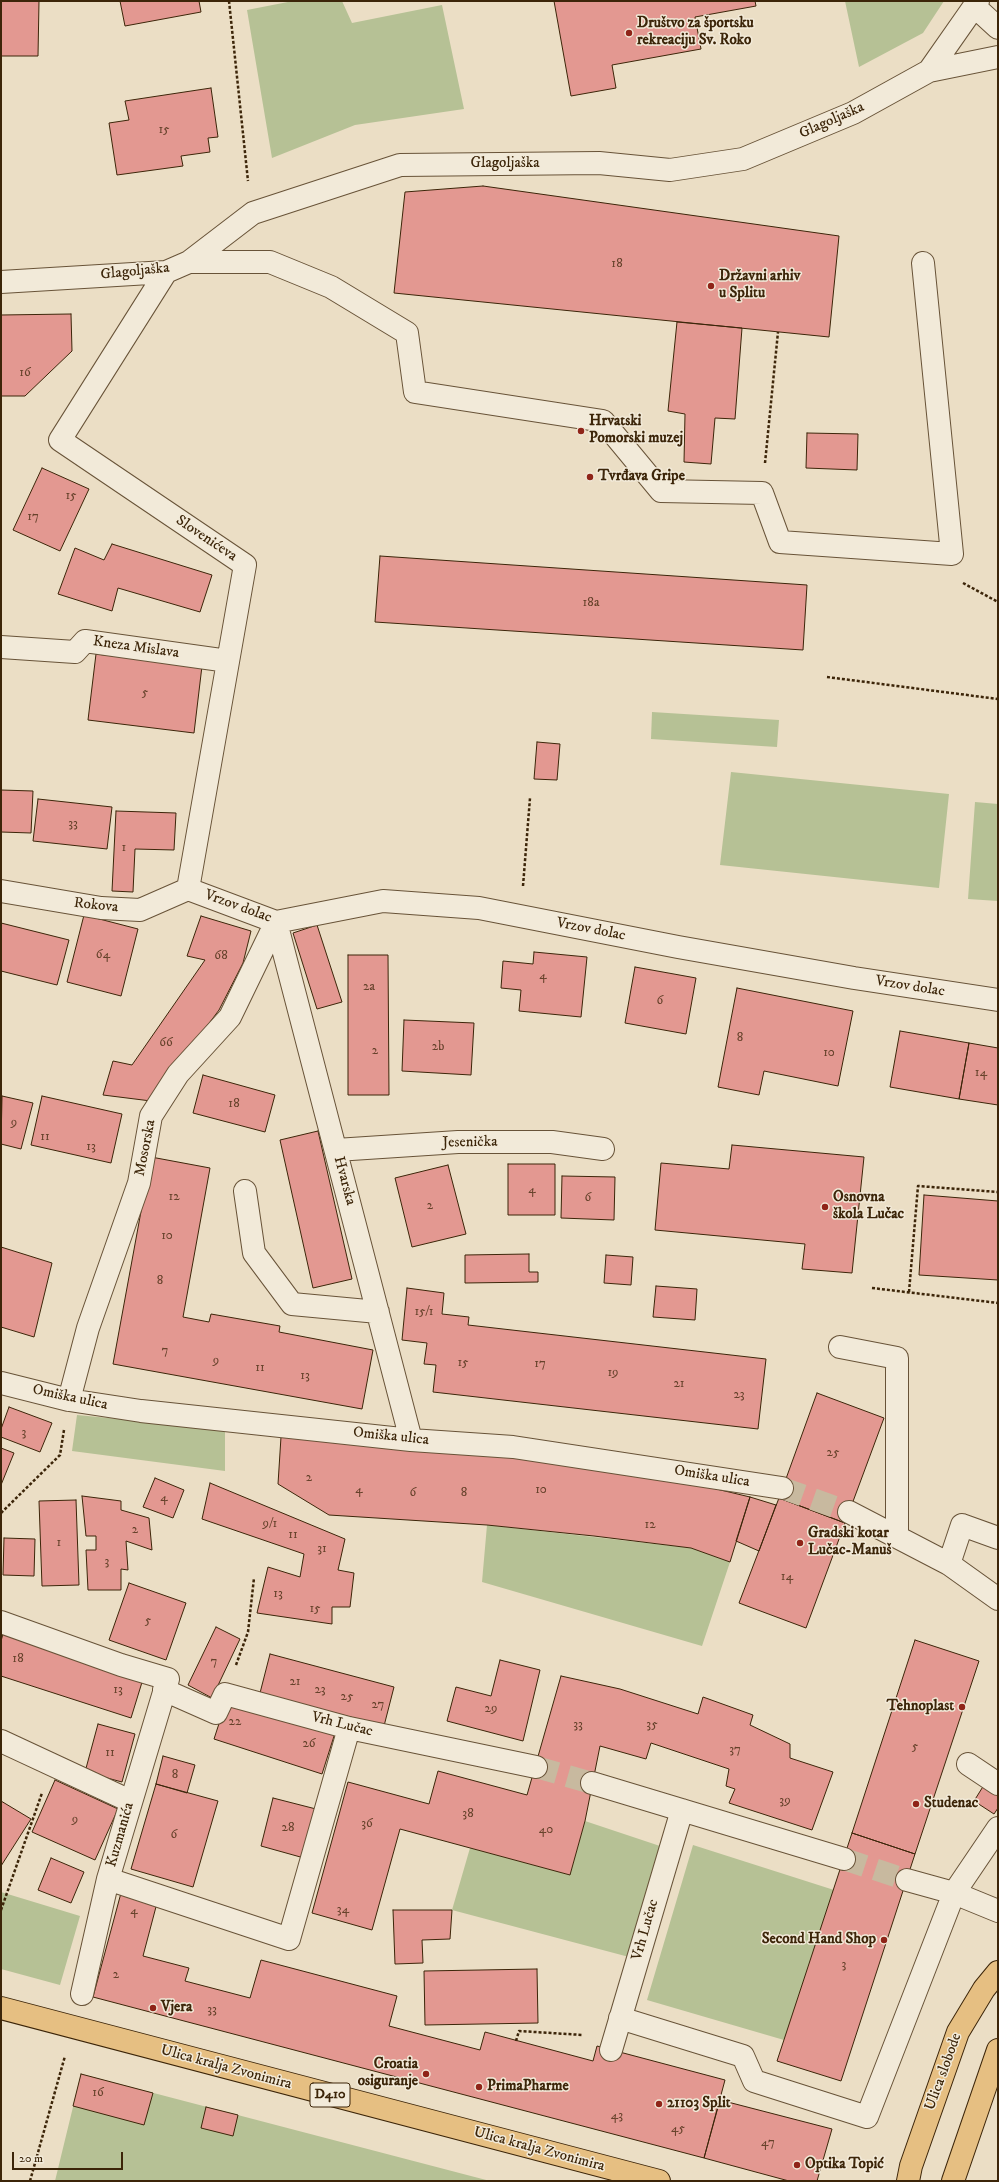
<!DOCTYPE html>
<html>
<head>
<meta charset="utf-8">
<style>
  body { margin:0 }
  #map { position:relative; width:999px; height:2182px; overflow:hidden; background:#ebdec5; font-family:"IM FELL DW Pica",serif }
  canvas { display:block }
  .frame { position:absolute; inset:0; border:2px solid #3c2509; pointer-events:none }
  .scale { position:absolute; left:12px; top:2152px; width:111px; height:18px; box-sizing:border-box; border:2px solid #3c2509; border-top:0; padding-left:5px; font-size:12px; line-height:14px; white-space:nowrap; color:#3c2509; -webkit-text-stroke:3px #f2ead9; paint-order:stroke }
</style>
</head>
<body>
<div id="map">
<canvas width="999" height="2182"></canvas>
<div class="frame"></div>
<div class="scale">20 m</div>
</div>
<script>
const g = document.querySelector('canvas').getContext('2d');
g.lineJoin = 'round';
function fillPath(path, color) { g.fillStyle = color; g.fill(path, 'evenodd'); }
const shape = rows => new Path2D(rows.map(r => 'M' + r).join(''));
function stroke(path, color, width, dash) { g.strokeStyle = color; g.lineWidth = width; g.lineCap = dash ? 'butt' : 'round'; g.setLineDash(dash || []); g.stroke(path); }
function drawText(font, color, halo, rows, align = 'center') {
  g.font = font + ' "IM FELL DW Pica",serif'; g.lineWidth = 3; g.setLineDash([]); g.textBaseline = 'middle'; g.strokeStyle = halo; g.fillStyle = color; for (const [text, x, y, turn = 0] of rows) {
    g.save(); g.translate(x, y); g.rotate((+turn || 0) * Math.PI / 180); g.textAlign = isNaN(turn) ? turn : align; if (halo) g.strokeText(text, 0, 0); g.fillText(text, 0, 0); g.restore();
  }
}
fillPath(shape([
  [293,1,342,1,352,23,442,5,464,109,355,125,272,158,247,10],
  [845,1,944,1,923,33,859,67],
  [652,712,779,720,777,747,651,739],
  [731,772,949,794,939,888,720,865],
  [975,802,998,804,998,901,968,899],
  [77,1415,225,1429,225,1471,72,1451],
  [487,1525,691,1548,730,1562,702,1646,482,1582],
  [585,1821,660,1846,629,1957,452,1910,470,1848,570,1875],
  [693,1845,834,1890,784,2040,647,2000],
  [1,1892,80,1916,60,1985,1,1969],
  [81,2074,490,2181,55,2181]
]), '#b6c195');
const building = shape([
  [1,1,39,1,38,56,1,56,1,1],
  [120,1,199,1,201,12,125,26,120,1],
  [554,1,755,1,756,6,695,17,701,49,612,65,616,88,571,96,554,1],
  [211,88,218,137,208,138,210,152,181,156,183,166,117,175,109,123,129,120,125,101,211,88],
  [483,186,839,236,829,337,394,293,405,192,483,186],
  [71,314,72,351,25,396,1,396,1,315,71,314],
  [677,322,742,328,735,419,715,418,711,464,684,462,685,414,668,411,677,322],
  [807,433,858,434,857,470,806,468,807,433],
  [42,468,89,489,60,551,13,530,42,468],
  [112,544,212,575,200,612,118,588,112,611,58,594,75,548,104,560,112,544],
  [380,556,807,585,803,650,375,622,380,556],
  [96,654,202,666,194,733,88,720,96,654],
  [537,742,560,744,557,780,534,779,537,742],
  [1,790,33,791,31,833,1,832,1,790],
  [38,799,112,807,107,849,33,841,38,799],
  [116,811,176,813,174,850,135,849,133,892,112,891,116,811],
  [84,915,138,929,121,996,67,982,84,915],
  [201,916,251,931,243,963,219,1010,151,1101,103,1095,113,1061,132,1065,205,960,187,956,201,916],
  [1,923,69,940,57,985,1,971,1,923],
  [317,925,342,1002,317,1009,293,933,317,925],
  [534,952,587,957,581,1017,519,1011,521,990,501,988,503,961,533,964,534,952],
  [348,955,388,955,389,1095,348,1095,348,955],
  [635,967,696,978,686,1034,625,1023,635,967],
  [737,988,853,1011,838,1086,764,1071,759,1095,718,1087,737,988],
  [404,1020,474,1023,471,1075,402,1071,404,1020],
  [900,1031,969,1043,959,1099,890,1087,900,1031],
  [969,1043,998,1048,998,1105,959,1099,969,1043],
  [203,1075,275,1095,265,1132,193,1113,203,1075],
  [2,1096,33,1103,21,1149,1,1144,2,1096],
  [42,1096,122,1114,111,1163,31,1145,42,1096],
  [318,1131,352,1279,313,1288,280,1140,318,1131],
  [732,1145,864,1157,852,1273,802,1269,805,1244,655,1230,661,1163,729,1169,732,1145],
  [151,1157,210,1168,183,1317,209,1322,211,1314,280,1326,279,1332,373,1350,362,1409,113,1364,151,1157],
  [508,1164,555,1164,555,1215,508,1215,508,1164],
  [448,1165,466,1234,412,1247,395,1178,448,1165],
  [562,1176,615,1177,614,1220,561,1218,562,1176],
  [924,1195,998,1201,998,1280,919,1275,924,1195],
  [1,1247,52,1263,34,1337,1,1327,1,1247],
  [529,1254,529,1272,538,1272,538,1282,465,1283,465,1255,529,1254],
  [606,1255,633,1257,631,1285,604,1283,606,1255],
  [656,1286,697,1289,695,1320,653,1317,656,1286],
  [407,1288,444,1293,442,1314,469,1317,468,1325,766,1359,758,1429,433,1392,436,1365,424,1364,427,1343,402,1340,407,1288],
  [817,1393,884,1418,845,1523,779,1498,817,1393],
  [9,1407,52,1423,40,1452,1,1437,1,1429,9,1407],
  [281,1437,495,1453,662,1476,750,1497,730,1562,691,1548,594,1536,487,1525,329,1515,278,1484,281,1437],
  [1,1448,14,1453,1,1485,1,1448],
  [155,1478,184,1490,173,1518,143,1507,155,1478],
  [210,1483,345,1539,338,1570,354,1573,350,1607,332,1607,332,1624,257,1613,268,1567,300,1577,304,1554,202,1519,210,1483],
  [82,1496,121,1501,121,1510,149,1518,152,1550,126,1541,128,1570,121,1569,121,1590,88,1590,86,1550,96,1550,96,1536,86,1536,82,1496],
  [750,1497,776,1505,759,1551,736,1541,750,1497],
  [779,1498,845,1523,806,1628,739,1603,779,1498],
  [76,1500,79,1585,42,1586,39,1501,76,1500],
  [4,1538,35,1539,34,1576,3,1575,4,1538],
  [129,1583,186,1603,166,1660,109,1640,129,1583],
  [216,1627,240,1639,212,1698,188,1685,216,1627],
  [3,1634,143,1679,131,1718,1,1676,1,1641,3,1634],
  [915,1640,979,1661,915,1854,852,1833,915,1640],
  [270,1654,394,1687,384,1726,260,1693,270,1654],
  [500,1660,540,1670,523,1741,447,1721,456,1687,491,1696,500,1660],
  [561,1676,620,1689,698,1714,703,1697,753,1715,750,1725,790,1744,790,1758,833,1772,812,1830,729,1803,735,1789,726,1786,729,1769,651,1743,646,1759,600,1746,585,1821,570,1875,400,1829,372,1930,312,1913,348,1782,429,1804,438,1771,527,1795,561,1676],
  [227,1699,335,1733,322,1774,214,1739,227,1699],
  [98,1724,135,1734,122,1782,85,1772,98,1724],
  [163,1756,195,1765,187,1793,156,1784,163,1756],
  [55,1780,118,1809,95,1860,32,1832,55,1780],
  [156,1784,218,1801,193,1887,131,1869,156,1784],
  [984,1785,998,1794,998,1808,994,1814,974,1801,984,1785],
  [273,1798,316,1809,304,1858,261,1846,273,1798],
  [1,1801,31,1819,1,1866,1,1801],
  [852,1833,915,1854,841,2081,777,2061,852,1833],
  [51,1858,84,1872,71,1903,38,1890,51,1858],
  [121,1893,157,1903,143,1956,189,1968,185,1981,250,1998,261,1960,397,1996,389,2026,480,2050,485,2032,593,2061,597,2046,725,2080,704,2158,93,1997,121,1893],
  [393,1910,452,1910,450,1939,422,1940,423,1963,395,1964,393,1910],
  [537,1969,538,2023,425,2025,424,1971,537,1969],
  [81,2074,153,2093,144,2125,73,2106,81,2074],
  [720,2100,832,2129,817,2181,789,2181,704,2158,720,2100],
  [206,2107,238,2115,233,2136,201,2128,206,2107]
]);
fillPath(building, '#e39891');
stroke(building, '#3c2509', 1);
stroke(shape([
  [782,1488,849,1512],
  [536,1767,592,1783],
  [844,1859,907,1880]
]), '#c8b99f', 22, [22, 11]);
const minor = shape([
  [975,7,998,28],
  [929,71,998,57],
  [189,262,270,262,331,287,407,333,415,392,603,421,661,491,762,493,780,542,952,554,923,263],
  [166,272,60,440,245,565,188,889],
  [1,282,166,272,189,262,253,213,400,165,599,163,670,170,743,159,853,113,929,71,978,1],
  [1,647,75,652,85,641,228,661],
  [188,889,276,922,383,901,479,908,678,947,854,978,998,1000],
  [1,891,101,908,140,910,188,889],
  [276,922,411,1440],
  [336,1150,458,1142,552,1142,603,1149],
  [245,1191,254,1253,292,1304,378,1312],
  [840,1347,897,1358,897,1536],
  [1,1383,69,1400,141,1411,411,1440,513,1447,782,1488],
  [69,1400,88,1328,139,1183,151,1116,178,1074,230,1017,276,922],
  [849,1512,949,1564,998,1599],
  [949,1564,962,1525,998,1538],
  [1,1622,121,1665,168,1679,108,1879,82,1994],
  [164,1690,216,1713,225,1694,349,1728,536,1767],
  [1,1741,130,1801],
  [968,1764,998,1784],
  [592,1783,844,1859],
  [108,1879,289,1939,349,1728],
  [907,1880,954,1893,998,1911],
  [620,2018,743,2056,754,2081,867,2117,954,1893,998,1828],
  [611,2050,682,1810]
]);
const major = shape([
  [1,2008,659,2181],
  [908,2181,911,2166,958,2032,984,1989,998,1972],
  [953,2181,998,2050]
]);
stroke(minor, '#685338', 24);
stroke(major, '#3c2509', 24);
stroke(shape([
  [229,1,248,181],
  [765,463,778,332],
  [963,583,998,602],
  [827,677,998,699],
  [523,886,530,798],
  [872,1288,998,1303],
  [909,1292,918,1186,998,1192],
  [1,1513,60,1455,64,1430],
  [236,1665,248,1632,254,1578],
  [1,1910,42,1793],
  [516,2041,519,2031,583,2035],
  [30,2181,65,2056]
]), '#3c2509', 2.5, [3, 2]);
stroke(minor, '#f2ead9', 22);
stroke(major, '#e6bf82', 22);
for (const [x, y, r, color] of [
  [629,33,4,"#8f2418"],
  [711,286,4,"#8f2418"],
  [581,431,4,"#8f2418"],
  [590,477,4,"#8f2418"],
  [825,1207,4,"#8f2418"],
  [800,1543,4,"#8f2418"],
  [962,1707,4,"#8f2418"],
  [916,1804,4,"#8f2418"],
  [884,1940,4,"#8f2418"],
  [153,2008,4,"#8f2418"],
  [426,2074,4,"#8f2418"],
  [479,2087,4,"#8f2418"],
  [659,2104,4,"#8f2418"],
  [797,2165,4,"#8f2418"]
]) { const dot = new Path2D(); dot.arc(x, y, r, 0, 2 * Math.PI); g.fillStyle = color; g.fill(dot); stroke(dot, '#f2ead9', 1.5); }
drawText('13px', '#66422b', null, [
  ["15",164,130],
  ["18",617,264],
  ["16",25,373],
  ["15",71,496],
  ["17",33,517],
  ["18a",591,603],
  ["5",145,693],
  ["33",73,824],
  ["1",124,848],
  ["64",103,955],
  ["68",221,956],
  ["4",543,976],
  ["2a",369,987],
  ["6",660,1001],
  ["8",740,1038],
  ["66",166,1043],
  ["2b",438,1047],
  ["2",375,1051],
  ["10",829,1053],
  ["14",981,1073],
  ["18",234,1104],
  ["9",14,1123],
  ["11",45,1137],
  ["13",91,1147],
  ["4",532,1190],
  ["12",174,1197],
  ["6",588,1198],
  ["2",430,1206],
  ["10",167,1236],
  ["8",160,1281],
  ["15/1",424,1312],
  ["7",165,1351],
  ["9",216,1361],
  ["15",463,1363],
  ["17",540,1364],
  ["11",260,1368],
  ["19",613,1373],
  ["13",305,1376],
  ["21",679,1384],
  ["23",739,1395],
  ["3",24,1433],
  ["25",833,1453],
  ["2",309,1478],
  ["4",359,1490],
  ["10",541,1490],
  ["6",413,1493],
  ["8",464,1493],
  ["4",164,1498],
  ["9/1",270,1524],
  ["12",650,1525],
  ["2",135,1530],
  ["11",293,1535],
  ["1",59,1543],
  ["31",322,1549],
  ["3",107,1562],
  ["14",787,1577],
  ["13",278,1594],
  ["15",315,1609],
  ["5",148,1621],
  ["18",18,1659],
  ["7",214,1662],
  ["21",295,1682],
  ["13",118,1690],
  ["23",320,1690],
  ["25",347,1697],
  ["27",378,1705],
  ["29",491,1709],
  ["22",235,1722],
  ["33",578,1725],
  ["35",652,1725],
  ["26",309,1744],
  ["5",915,1747],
  ["37",735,1750],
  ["11",110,1753],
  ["8",175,1775],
  ["39",785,1801],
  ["38",468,1814],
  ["9",75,1820],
  ["36",367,1824],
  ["28",288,1828],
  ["40",546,1830],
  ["6",174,1835],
  ["34",343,1910],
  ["4",134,1911],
  ["3",844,1965],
  ["2",116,1975],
  ["33",212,2010],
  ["16",98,2093],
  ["43",617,2116],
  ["45",678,2129],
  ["47",768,2143]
]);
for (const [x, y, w] of [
  [330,2095,40]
]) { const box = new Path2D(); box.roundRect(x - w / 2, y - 12, w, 24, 3); g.fillStyle = '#f2ead9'; g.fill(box); stroke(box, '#3c2509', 1); }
drawText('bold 14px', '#3c2509', null, [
  ["D410",330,2095]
]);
drawText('bold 15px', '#3c2509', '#f2ead9', [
  ["Društvo za športsku",637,24],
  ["rekreaciju Sv. Roko",637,41],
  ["Državni arhiv",719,277],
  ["u Splitu",719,294],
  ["Hrvatski",589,422],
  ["Pomorski muzej",589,439],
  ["Tvrđava Gripe",598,477],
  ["Osnovna",833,1198],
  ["škola Lučac",833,1215],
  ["Gradski kotar",808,1534],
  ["Lučac-Manuš",808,1551],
  ["Tehnoplast",954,1707,"right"],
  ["Studenac",924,1804],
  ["Second Hand Shop",876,1940,"right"],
  ["Vjera",161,2008],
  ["Croatia",418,2065,"right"],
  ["osiguranje",418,2082,"right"],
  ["PrimaPharme",487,2087],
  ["21103 Split",667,2104],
  ["Optika Topić",805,2165]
], 'left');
drawText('15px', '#3c2509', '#f2ead9', [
  ["Glagoljaška",832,121,-24],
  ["Glagoljaška",505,164],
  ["Glagoljaška",135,272,-6],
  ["Slovenićeva",206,539,34],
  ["Kneza Mislava",136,648,8],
  ["Rokova",96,906,6],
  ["Vrzov dolac",238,907,20],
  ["Vrzov dolac",591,930,11],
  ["Vrzov dolac",910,987,9],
  ["Jesenička",470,1143,-1],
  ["Mosorska",146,1148,-79],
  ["Hvarska",344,1181,75],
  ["Omiška ulica",70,1398,12],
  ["Omiška ulica",391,1437,6],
  ["Omiška ulica",712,1477,9],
  ["Vrh Lučac",342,1725,14],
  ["Kuzmanića",121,1835,-74],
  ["Vrh Lučac",646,1930,-74],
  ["Ulica kralja Zvonimira",226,2068,15],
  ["Ulica slobode",944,2072,-70],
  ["Ulica kralja Zvonimira",539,2150,15]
]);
</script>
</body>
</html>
